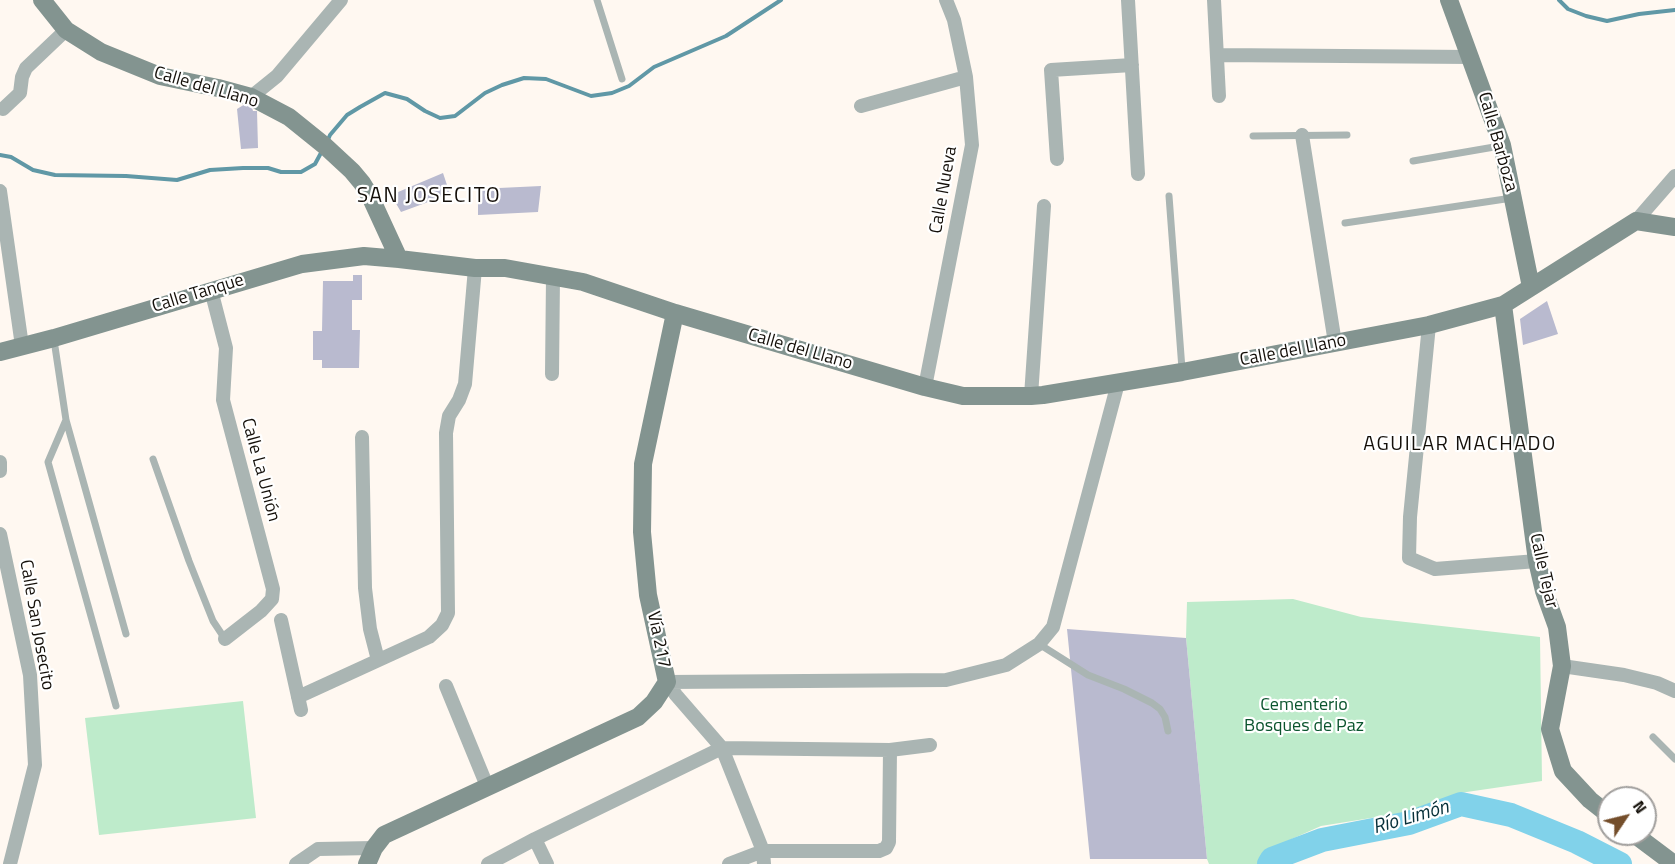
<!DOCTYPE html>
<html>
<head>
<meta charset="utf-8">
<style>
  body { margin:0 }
  #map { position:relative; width:1675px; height:864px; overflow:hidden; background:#fff8f1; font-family:"Titillium Web",sans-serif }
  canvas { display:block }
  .north { position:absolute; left:1597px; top:786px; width:60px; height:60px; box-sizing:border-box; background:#fff; border:2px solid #a19f9d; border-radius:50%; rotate:55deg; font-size:16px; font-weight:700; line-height:24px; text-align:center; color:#140f09 }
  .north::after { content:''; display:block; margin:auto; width:21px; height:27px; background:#744e2b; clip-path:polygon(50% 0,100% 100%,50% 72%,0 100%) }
</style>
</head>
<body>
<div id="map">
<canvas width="1675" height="864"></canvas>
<div class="north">N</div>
</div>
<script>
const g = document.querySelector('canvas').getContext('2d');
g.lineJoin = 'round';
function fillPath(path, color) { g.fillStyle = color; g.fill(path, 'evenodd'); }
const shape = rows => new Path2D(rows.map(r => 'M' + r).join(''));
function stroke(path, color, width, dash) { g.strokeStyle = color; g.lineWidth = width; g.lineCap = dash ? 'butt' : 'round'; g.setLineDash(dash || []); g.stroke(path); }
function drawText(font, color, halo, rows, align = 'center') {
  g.font = font + ' "Titillium Web",sans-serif'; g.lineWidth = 4.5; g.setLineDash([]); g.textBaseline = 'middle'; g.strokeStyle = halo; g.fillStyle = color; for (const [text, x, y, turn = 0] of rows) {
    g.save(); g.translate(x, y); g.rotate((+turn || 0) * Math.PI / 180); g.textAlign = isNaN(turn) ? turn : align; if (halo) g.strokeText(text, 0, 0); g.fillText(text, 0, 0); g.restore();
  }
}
fillPath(shape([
  [1293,599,1361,617,1540,637,1542,781,1460,793,1402,813,1321,826,1267,850,1257,864,1209,864,1207,859,1186,638,1187,602],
  [243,701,256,818,99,835,85,718]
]), '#beebcb');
stroke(shape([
  [1559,0,1568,9,1586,16,1607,21,1639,14,1675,10],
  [327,142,330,135,347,115,360,107,385,93,407,99,425,111,440,118,455,116,485,93,502,85,524,78,546,79,591,96,612,93,629,86,654,67,726,36,781,0],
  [0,155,11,157,33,170,55,175,126,176,177,180,210,170,243,168,268,168,281,172,301,172,315,164,322,151]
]), '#6098a6', 4);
stroke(shape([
  [1269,864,1272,859,1322,840,1409,823,1461,804,1511,815,1577,842,1620,864]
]), '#81d2ea', 24);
fillPath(shape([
  [250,101,253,111,257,111,258,148,241,149,237,109],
  [443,173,450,194,401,212,391,195],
  [541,186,538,212,478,215,478,189],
  [353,275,362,275,362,300,352,300,352,330,360,330,359,368,322,368,322,360,313,360,313,331,322,331,323,281,353,281],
  [1547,301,1558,334,1523,345,1520,319],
  [1067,629,1186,638,1207,859,1090,859]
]), '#b9bacf');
stroke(shape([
  [597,0,622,79],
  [1253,136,1347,135],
  [1413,161,1500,146],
  [1169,196,1182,369],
  [1345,223,1512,198],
  [54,340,66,420,126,634],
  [66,420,48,462,116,706],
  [153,459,189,561,213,621,225,639],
  [1039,644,1088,675,1124,689,1152,703,1160,709,1165,717,1168,731],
  [1653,737,1675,759]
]), '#aab5b3', 7);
stroke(shape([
  [1128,0,1138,174],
  [1214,0,1219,96],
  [1217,55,1470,57],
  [251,97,277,76,341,0],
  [861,106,966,77],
  [3,109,20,93,22,77,26,68,66,30],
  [1302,135,1335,343],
  [1057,159,1051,70,1132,65],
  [0,191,22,346],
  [1636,221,1675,176],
  [211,290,226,348,223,400,273,589,272,599,261,611,225,639],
  [1429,325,1410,517,1409,558,1435,569,1537,561],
  [552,374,553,277],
  [925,387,972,145,966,77,954,20,946,0],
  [1031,396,1044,206],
  [362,437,365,588,370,629,378,660],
  [0,462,0,471],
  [0,534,30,675,35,765,10,864],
  [281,620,301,710],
  [1562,666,1624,675,1657,683,1675,691],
  [667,682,946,680,1006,665,1039,644,1053,627,1118,383],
  [667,682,676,695,722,748,763,851,764,864],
  [446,686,487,786],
  [298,697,429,637,442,625,448,613,446,433,449,416,459,400,465,384,475,268],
  [535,839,547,864],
  [296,864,318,849,374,848],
  [488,864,535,839,722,748,890,750,930,745],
  [729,864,763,851,879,851,886,848,889,842,890,750]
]), '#aab5b3', 14);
stroke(shape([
  [42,0,66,30,101,52,160,76,218,88,251,97,289,117,325,146,352,171,362,183,370,196,399,259,475,268,505,268,583,282,675,313,925,387,963,396,1031,396,1043,395,1182,372,1429,325,1503,305,1636,221,1675,227],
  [1449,0,1502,145,1531,287],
  [1503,305,1537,561,1544,591,1557,627,1562,666,1550,729,1563,771,1590,800,1609,815],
  [0,352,54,338,302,264,364,256,399,259],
  [1634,834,1674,864],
  [367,864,374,848,384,835,638,717,654,702,667,682,648,595,642,532,643,464,675,313]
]), '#839490', 18);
drawText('18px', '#140f09', '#fff', [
  ["Calle del Llano",206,88,16],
  ["Calle Barboza",1497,142,74],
  ["Calle Nueva",944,190,-80],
  ["Calle Tanque",198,294,-17],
  ["Calle del Llano",800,350,16],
  ["Calle del Llano",1293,351,-11],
  ["Calle La Unión",260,470,75],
  ["Calle Tejar",1543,571,77],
  ["Calle San Josecito",36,625,80],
  ["Vía 217",658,640,78]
]);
drawText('18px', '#0b542e', '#fff', [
  ["Cementerio",1304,706],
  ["Bosques de Paz",1304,727]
]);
g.letterSpacing = '1.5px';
drawText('20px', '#140f09', '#fff', [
  ["AGUILAR MACHADO",1460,445]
]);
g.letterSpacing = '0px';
drawText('italic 20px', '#062f39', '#fff', [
  ["Río Limón",1411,818,-16]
]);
g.letterSpacing = '1.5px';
drawText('21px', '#140f09', '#fff', [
  ["SAN JOSECITO",429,197]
]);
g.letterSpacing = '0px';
</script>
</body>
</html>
